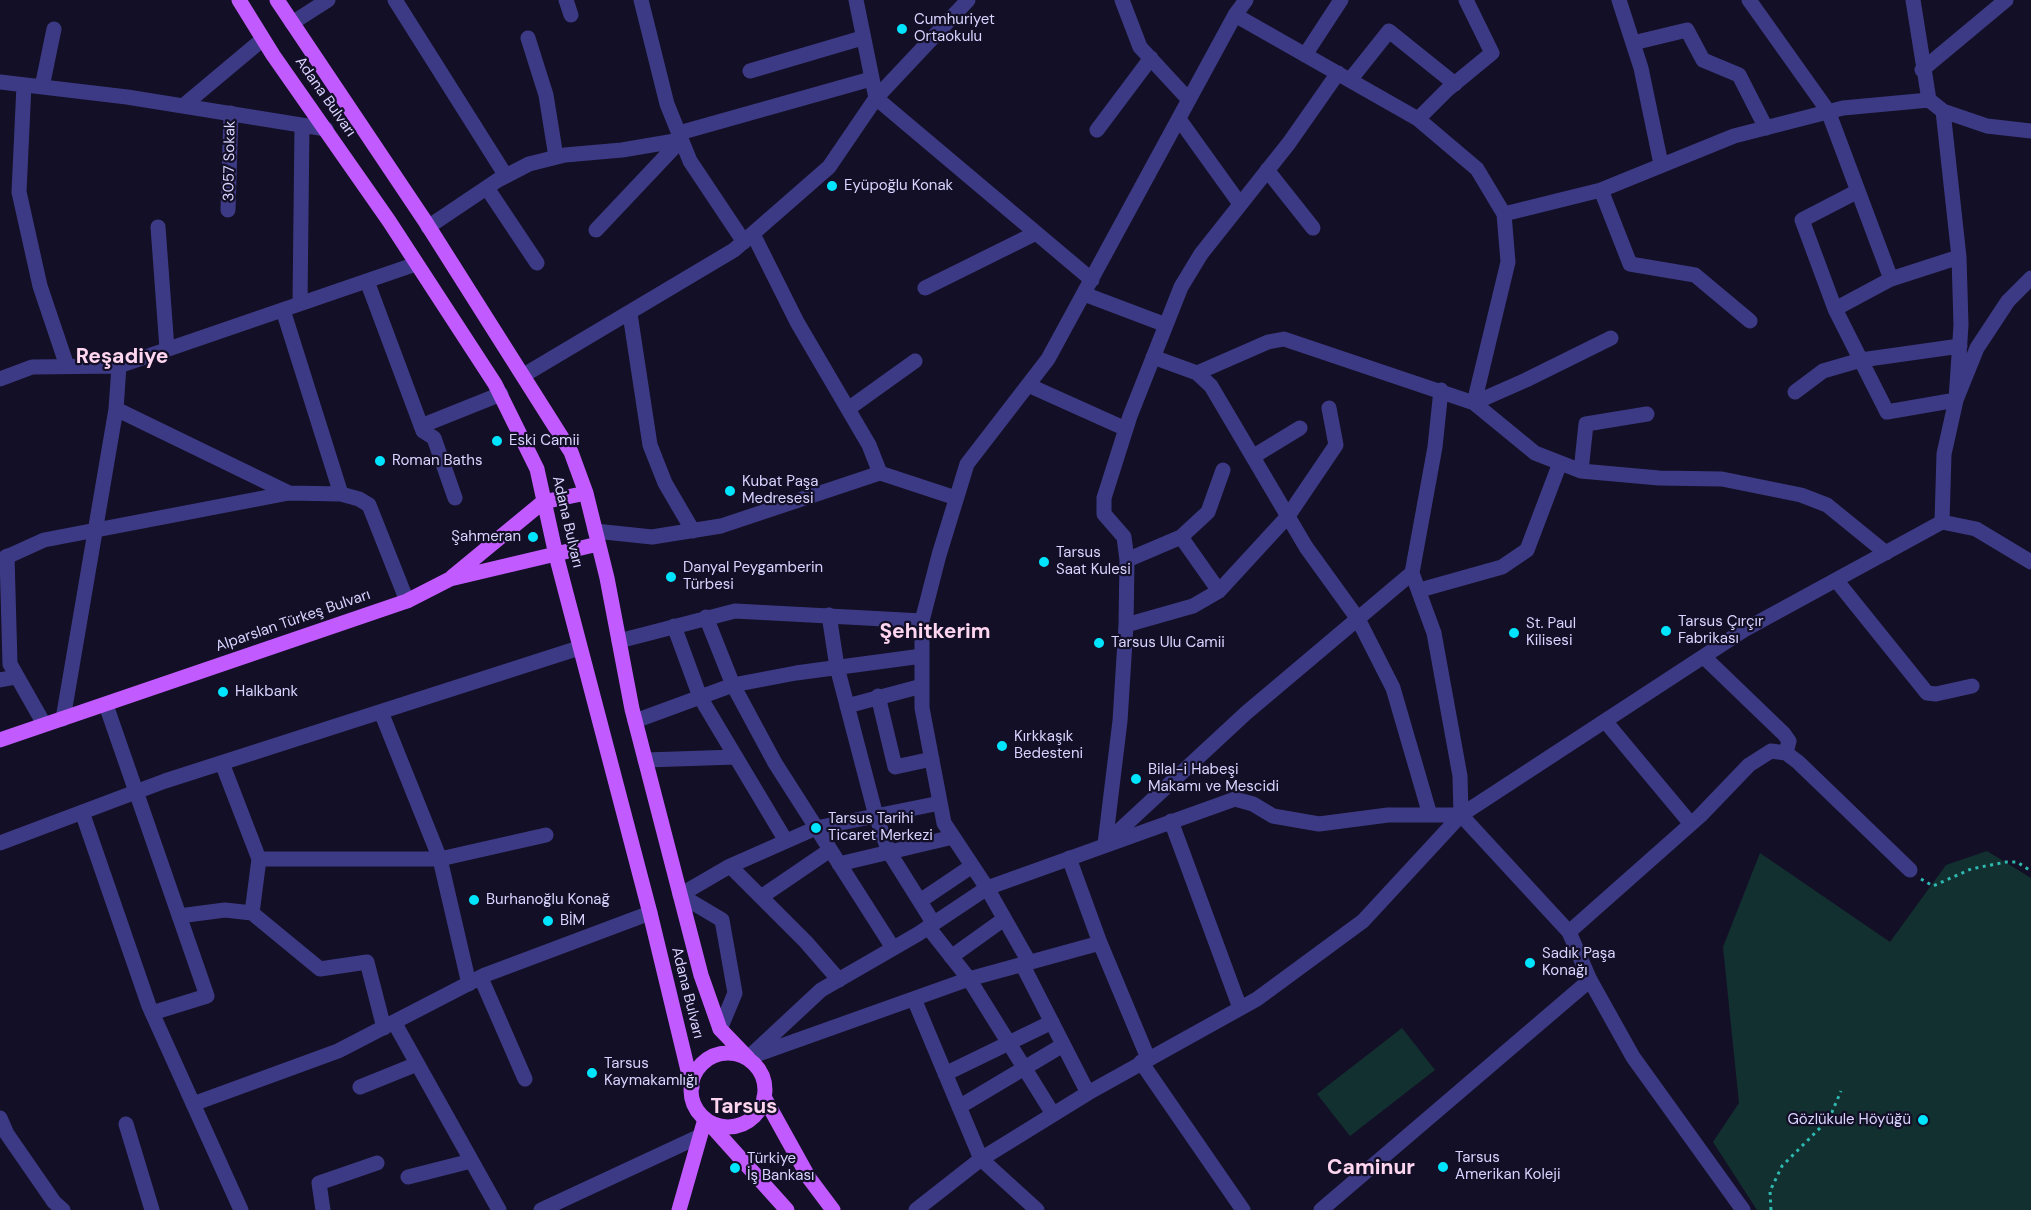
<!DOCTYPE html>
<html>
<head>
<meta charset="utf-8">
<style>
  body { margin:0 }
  canvas { display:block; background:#130f26 }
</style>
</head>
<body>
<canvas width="2031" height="1210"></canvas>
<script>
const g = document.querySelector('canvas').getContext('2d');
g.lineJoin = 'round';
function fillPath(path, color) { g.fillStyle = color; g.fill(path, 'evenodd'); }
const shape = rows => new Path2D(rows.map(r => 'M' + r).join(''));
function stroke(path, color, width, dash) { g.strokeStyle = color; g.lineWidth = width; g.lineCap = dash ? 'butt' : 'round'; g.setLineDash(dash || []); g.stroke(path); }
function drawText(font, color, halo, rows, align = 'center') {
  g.font = font + ' "DM Sans",sans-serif'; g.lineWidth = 4.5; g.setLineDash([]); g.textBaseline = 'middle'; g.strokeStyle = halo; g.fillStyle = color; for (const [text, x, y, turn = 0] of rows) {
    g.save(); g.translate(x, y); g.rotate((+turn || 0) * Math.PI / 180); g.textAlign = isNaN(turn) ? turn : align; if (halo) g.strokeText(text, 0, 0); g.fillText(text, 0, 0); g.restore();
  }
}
fillPath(shape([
  [1987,851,2031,878,2031,1210,1757,1210,1713,1142,1739,1103,1723,947,1760,853,1890,942,1946,865],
  [1402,1028,1435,1070,1350,1136,1317,1094]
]), '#12302f');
stroke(shape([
  [1921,879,1933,886,1971,869,2006,862,2017,862,2031,871],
  [1771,1210,1770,1191,1782,1166,1829,1119,1841,1091]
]), '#2fb8b0', 3, [3, 4.5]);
stroke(shape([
  [395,0,506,176],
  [566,0,571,15],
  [641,0,667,104,690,161,744,242],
  [856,0,876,98,1092,280],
  [1122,0,1140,47,1189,100],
  [1619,0,1641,68,1661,164],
  [1749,0,1828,111,1891,279],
  [1913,0,1929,100],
  [1235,15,1418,119,1477,169,1504,214,1508,262,1474,403],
  [292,23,328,0],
  [528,38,546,95,556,157],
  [1633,43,1687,30,1703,60,1739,75,1766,128],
  [1305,55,1341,0],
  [1922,70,2006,0],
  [750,71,862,38],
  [1350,80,1389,31,1455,84],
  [0,82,127,97,326,129],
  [24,85,19,192,40,286,67,366],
  [42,87,54,29],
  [183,106,263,39],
  [1179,119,1240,204],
  [1418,119,1447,90,1492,53,1466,0],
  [1097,130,1151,58],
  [679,133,871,79],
  [1267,170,1313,228],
  [487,188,537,263],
  [1601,190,1630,264,1695,275,1750,321],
  [1858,191,1802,220,1835,309,1887,412,1956,400,1961,325,1959,257,1943,111],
  [228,210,231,113],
  [1504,214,1601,190,1734,136,1843,108,1929,100,1943,111,1987,126,2031,131],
  [158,227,167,349],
  [428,227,498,180,529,164,565,155,622,150,681,140],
  [596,230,681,140],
  [753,234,797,322,869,445,880,473],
  [367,281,423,431,434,438,455,498],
  [925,288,1036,233],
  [1084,294,1166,325],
  [300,304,302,125],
  [1835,309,1891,279,1959,257],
  [283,310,341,494],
  [630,314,650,445,665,483,693,531],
  [1153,357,1197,373,1211,386,1306,547,1358,619,1393,688,1430,815],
  [1197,373,1268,342,1284,339,1474,403,1535,453,1581,471,1659,478,1722,479,1801,495,1827,505,1886,553],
  [524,375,734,250,829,167,876,98,968,0],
  [0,379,32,367,119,366,416,264],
  [1028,385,1126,429],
  [1441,390,1435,447,1412,573,1434,633,1460,776,1461,815,1569,932,1590,980,1633,1057,1743,1210],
  [1795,392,1823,371,1861,360,1960,346],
  [1474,403,1526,380,1611,338],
  [116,409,289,493],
  [848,409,915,361],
  [421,426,501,394],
  [1254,456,1300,428],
  [1581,471,1586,424,1647,414],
  [1942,522,1944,454,1956,400,1977,348,2008,301,2031,278],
  [595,531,652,537,721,526,880,473,956,498],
  [1181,537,1219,591],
  [7,556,10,664,44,724],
  [0,560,44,540,289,493,341,494,359,499,369,505,407,601],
  [1127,560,1181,537,1208,512,1223,470],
  [1836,580,1927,693,1936,694,1972,686],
  [1420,590,1502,567,1527,550,1560,463],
  [829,615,837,667,876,816,889,852,934,924],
  [706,617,733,685,775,763,893,948],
  [1126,625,1193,606,1219,591,1288,516,1336,445,1329,408],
  [674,626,700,697,786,841],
  [619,641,735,611,922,621],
  [1704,657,1784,734,1789,741,1786,753],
  [0,680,16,677],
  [878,696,895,767,932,759],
  [106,705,207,996,152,1013],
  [847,706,922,686],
  [381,712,440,859,469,984],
  [63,719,116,409,119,366],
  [635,721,733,685,796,673,922,656],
  [1605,721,1691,824],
  [645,760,736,757],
  [222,763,259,859,252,913],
  [82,812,149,1006,241,1210],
  [1171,821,1240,1008],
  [1109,840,1246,713,1412,573],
  [0,843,165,781,579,648],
  [1105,844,1120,721,1126,625,1127,560,1124,537,1104,514,1104,498,1130,416,1181,287,1201,254,1289,143,1338,73],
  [1069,858,1100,943,1148,1058],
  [259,859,440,859,546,835],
  [839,864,953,837],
  [730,866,806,942,839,980],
  [761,897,830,850],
  [920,901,972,866],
  [179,916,225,910,252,913,320,969,367,962,384,1028],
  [928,927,969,979,1053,1114],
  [1569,932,1700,816,1749,765,1771,751,1786,753,1798,762,1910,870],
  [951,957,1004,919],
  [1029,962,987,888,944,823,922,708,922,621,939,555,967,464,1048,359,1235,15,1246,0],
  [1022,964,1088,1093],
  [481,978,525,1079],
  [914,999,981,1159,1037,1210],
  [394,1022,499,1210],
  [720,1029,735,993,722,920,680,895,730,866,816,828,940,803],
  [753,1056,969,979,1100,943],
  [748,1058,821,990,918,934,987,888,1235,799,1253,804,1273,816,1319,824,1388,815,1461,815],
  [1141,1062,1243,1210],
  [945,1074,1052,1022],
  [360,1087,417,1064],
  [193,1104,338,1051,485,975,650,913],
  [959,1107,1063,1045],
  [0,1118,7,1134,54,1202,63,1210],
  [126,1124,152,1210],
  [408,1177,471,1161],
  [323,1210,319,1183,377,1163],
  [541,1210,698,1137],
  [916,1210,981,1159,1088,1093,1257,999,1363,921,1461,815,1744,630,1942,522,1976,529,2031,562],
  [1321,1210,1590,980]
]), '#3d3a85', 15);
stroke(shape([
  [239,0,273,55,389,221,495,384,537,469,556,555,650,913,692,1087],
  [277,0,425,221,571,452,586,493,607,578,632,709,701,975,720,1029,748,1058],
  [452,577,543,502,586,493],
  [0,740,407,601,450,579,598,544],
  '691 1090a37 37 0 1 1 74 0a37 37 0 1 1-74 0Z',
  [764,1097,809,1178,833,1210],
  [707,1121,787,1210],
  [679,1210,705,1119]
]), '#c25bff', 15);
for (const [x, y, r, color] of [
  [902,29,6,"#00e5ff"],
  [832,186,6,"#00e5ff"],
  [497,441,6,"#00e5ff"],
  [380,461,6,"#00e5ff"],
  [730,491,6,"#00e5ff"],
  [533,537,6,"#00e5ff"],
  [1044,562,6,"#00e5ff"],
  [671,577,6,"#00e5ff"],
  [1666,631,6,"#00e5ff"],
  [1514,633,6,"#00e5ff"],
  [1099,643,6,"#00e5ff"],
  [223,692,6,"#00e5ff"],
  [1002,746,6,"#00e5ff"],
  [1136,779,6,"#00e5ff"],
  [816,828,6,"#00e5ff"],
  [474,900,6,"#00e5ff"],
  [548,921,6,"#00e5ff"],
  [1530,963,6,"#00e5ff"],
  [592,1073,6,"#00e5ff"],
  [1923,1120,6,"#00e5ff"],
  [1443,1167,6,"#00e5ff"],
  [735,1168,6,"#00e5ff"]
]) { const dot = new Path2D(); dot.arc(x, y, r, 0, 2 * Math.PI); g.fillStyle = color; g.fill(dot); stroke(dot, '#130f26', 2); }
drawText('15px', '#d9d4ff', '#130f26', [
  ["Cumhuriyet",914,20],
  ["Ortaokulu",914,37],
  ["Eyüpoğlu Konak",844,186],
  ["Eski Camii",509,441],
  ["Roman Baths",392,461],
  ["Kubat Paşa",742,482],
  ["Medresesi",742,499],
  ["Şahmeran",521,537,"right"],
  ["Tarsus",1056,553],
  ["Saat Kulesi",1056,570],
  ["Danyal Peygamberin",683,568],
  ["Türbesi",683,585],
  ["Tarsus Çırçır",1678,622],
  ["Fabrikası",1678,639],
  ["St. Paul",1526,624],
  ["Kilisesi",1526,641],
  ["Tarsus Ulu Camii",1111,643],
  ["Halkbank",235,692],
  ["Kırkkaşık",1014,737],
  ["Bedesteni",1014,754],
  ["Bilal-i Habeşi",1148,770],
  ["Makamı ve Mescidi",1148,787],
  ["Tarsus Tarihi",828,819],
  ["Ticaret Merkezi",828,836],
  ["Burhanoğlu Konağ",486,900],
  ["BİM",560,921],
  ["Sadık Paşa",1542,954],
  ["Konağı",1542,971],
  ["Tarsus",604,1064],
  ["Kaymakamlığı",604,1081],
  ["Gözlükule Höyüğü",1911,1120,"right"],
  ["Tarsus",1455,1158],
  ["Amerikan Koleji",1455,1175],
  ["Türkiye",747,1159],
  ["İş Bankası",747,1176]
], 'left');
drawText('15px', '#d9d4ff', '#130f26', [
  ["Adana Bulvarı",325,97,55],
  ["3057 Sokak",230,161,-89],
  ["Adana Bulvarı",567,522,77],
  ["Alparslan Türkeş Bulvarı",293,621,-19],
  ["Adana Bulvarı",687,993,76]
]);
drawText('bold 21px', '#ffd6f0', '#130f26', [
  ["Reşadiye",122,357],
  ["Şehitkerim",935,632],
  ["Tarsus",744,1107],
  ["Caminur",1371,1168]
]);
</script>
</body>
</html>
